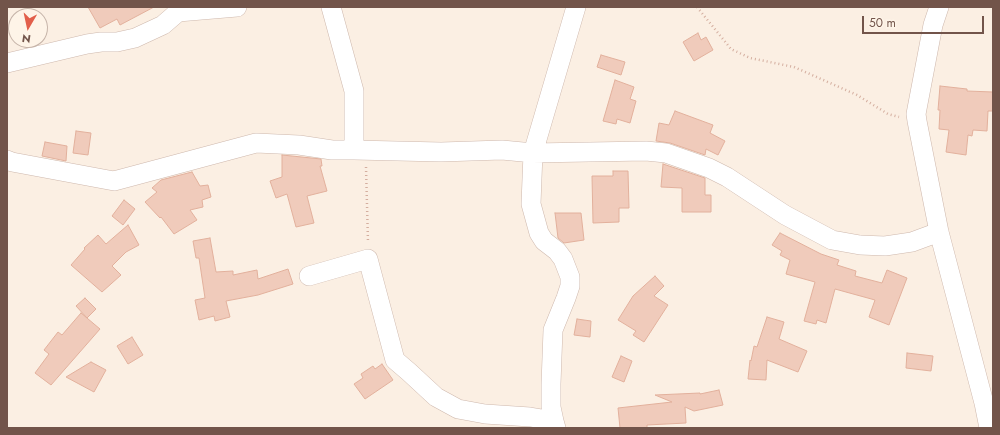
<!DOCTYPE html>
<html>
<head>
<meta charset="utf-8">
<style>
  body { margin:0 }
  #map { position:relative; width:1000px; height:435px; overflow:hidden; background:#fbefe3; font-family:Jost,sans-serif }
  canvas { display:block }
  .frame { position:absolute; inset:0; border:8px solid #72544a; pointer-events:none }
  .north { position:absolute; left:8px; top:8px; width:40px; height:40px; box-sizing:border-box; background:#fef4e8; border:1px solid #c6b4a9; border-radius:50%; rotate:189deg; font-size:11px; font-weight:700; line-height:16px; text-align:center; color:#72544a }
  .north::after { content:''; display:block; margin:auto; width:14px; height:18px; background:#e25f4b; clip-path:polygon(50% 0,100% 100%,50% 72%,0 100%) }
  .scale { position:absolute; left:862px; top:16px; width:122px; height:18px; box-sizing:border-box; border:2px solid #72544a; border-top:0; padding-left:5px; font-size:12px; line-height:14px; white-space:nowrap; color:#72544a; -webkit-text-stroke:3px #fef4e8; paint-order:stroke }
</style>
</head>
<body>
<div id="map">
<canvas width="1000" height="435"></canvas>
<div class="frame"></div>
<div class="north">N</div>
<div class="scale">50 m</div>
</div>
<script>
const g = document.querySelector('canvas').getContext('2d');
g.lineJoin = 'round';
function fillPath(path, color) { g.fillStyle = color; g.fill(path, 'evenodd'); }
const shape = rows => new Path2D(rows.map(r => 'M' + r).join(''));
function stroke(path, color, width, dash) { g.strokeStyle = color; g.lineWidth = width; g.lineCap = dash ? 'butt' : 'round'; g.setLineDash(dash || []); g.stroke(path); }
const building = shape([
  [88,7,154,7,120,25,117,19,100,28,88,7],
  [698,33,701,40,706,37,713,50,694,61,683,42,698,33],
  [601,55,625,62,621,75,597,67,601,55],
  [615,80,634,87,630,99,636,101,630,123,617,119,616,124,603,121,615,80],
  [940,86,967,89,967,91,993,92,993,111,988,111,987,131,973,130,972,136,968,135,966,155,946,152,949,130,939,129,940,110,938,110,940,86],
  [675,111,713,125,710,133,725,141,718,155,706,149,705,155,670,143,656,141,659,123,669,125,675,111],
  [76,131,91,133,88,155,73,153,76,131],
  [45,142,67,146,66,161,42,156,45,142],
  [282,155,321,159,322,166,320,166,327,191,307,196,314,223,296,227,287,194,276,198,270,181,282,177,282,155],
  [663,164,705,178,705,195,711,195,711,212,682,212,682,188,661,187,663,164],
  [613,171,628,171,629,208,619,208,619,222,593,223,592,176,613,176,613,171],
  [192,172,200,186,208,185,211,197,202,200,203,207,190,210,197,220,174,234,161,217,160,218,145,202,157,192,152,188,161,180,192,172],
  [124,200,135,209,123,225,112,216,124,200],
  [555,213,581,213,584,240,564,243,558,238,555,213],
  [128,225,139,245,126,252,112,266,121,275,102,292,71,265,85,249,84,248,98,235,106,244,128,225],
  [780,233,821,254,839,260,837,265,856,271,855,276,882,283,887,270,907,278,889,325,869,317,875,300,835,289,826,323,817,320,816,324,804,321,815,282,786,274,790,260,780,255,782,251,772,245,780,233],
  [210,238,216,272,233,271,233,275,257,270,258,279,288,269,293,284,258,295,226,301,230,317,215,321,214,316,199,320,195,300,205,298,199,258,196,258,193,241,210,238],
  [655,276,664,286,654,296,668,305,644,342,633,335,636,331,618,320,633,296,655,276],
  [85,298,96,309,87,318,76,306,85,298],
  [81,313,100,329,51,385,35,373,49,354,44,350,58,332,62,335,81,313],
  [767,317,784,322,779,339,807,351,798,372,767,360,766,380,748,379,750,360,751,361,754,346,757,347,767,317],
  [577,319,591,321,590,337,574,335,577,319],
  [132,337,143,355,128,364,117,346,132,337],
  [907,353,933,356,931,371,906,368,907,353],
  [621,356,632,361,624,382,612,377,621,356],
  [91,362,106,370,94,392,66,377,91,362],
  [382,364,393,380,365,399,354,384,363,378,361,374,373,366,375,369,382,364],
  [719,390,723,405,694,411,685,407,686,423,647,425,647,428,620,428,618,408,672,402,655,395,700,393,700,394,719,390]
]);
fillPath(building, '#f0cbbb');
stroke(building, '#e2b09c', 1);
const street = shape([
  [331,7,354,91,354,150],
  [939,7,933,25,916,114,917,121,939,232,984,403,989,428],
  [178,12,237,7],
  [7,63,87,44,101,42,117,42,135,38,163,25,178,12,181,7],
  [7,160,12,162,114,181,256,143,299,145,332,150,354,150,441,152,502,150,533,153,646,151,666,153,709,168,727,177,785,215,832,240,860,245,885,246,912,242,939,232],
  [309,276,368,259,395,360,409,372,436,397,458,409,485,414,530,417,554,421,556,428],
  [554,421,551,407,551,384,553,330,566,298,570,286,570,277,563,259,557,251,544,241,539,233,531,204,533,153,576,7]
]);
stroke(street, '#ceb8ad', 20);
stroke(shape([
  [697,7,731,49,750,58,794,67,857,95,888,114,899,117],
  [366,167,368,242]
]), '#d4ae9f', 2.5, [1, 3]);
stroke(street, '#fff', 19);
</script>
</body>
</html>
